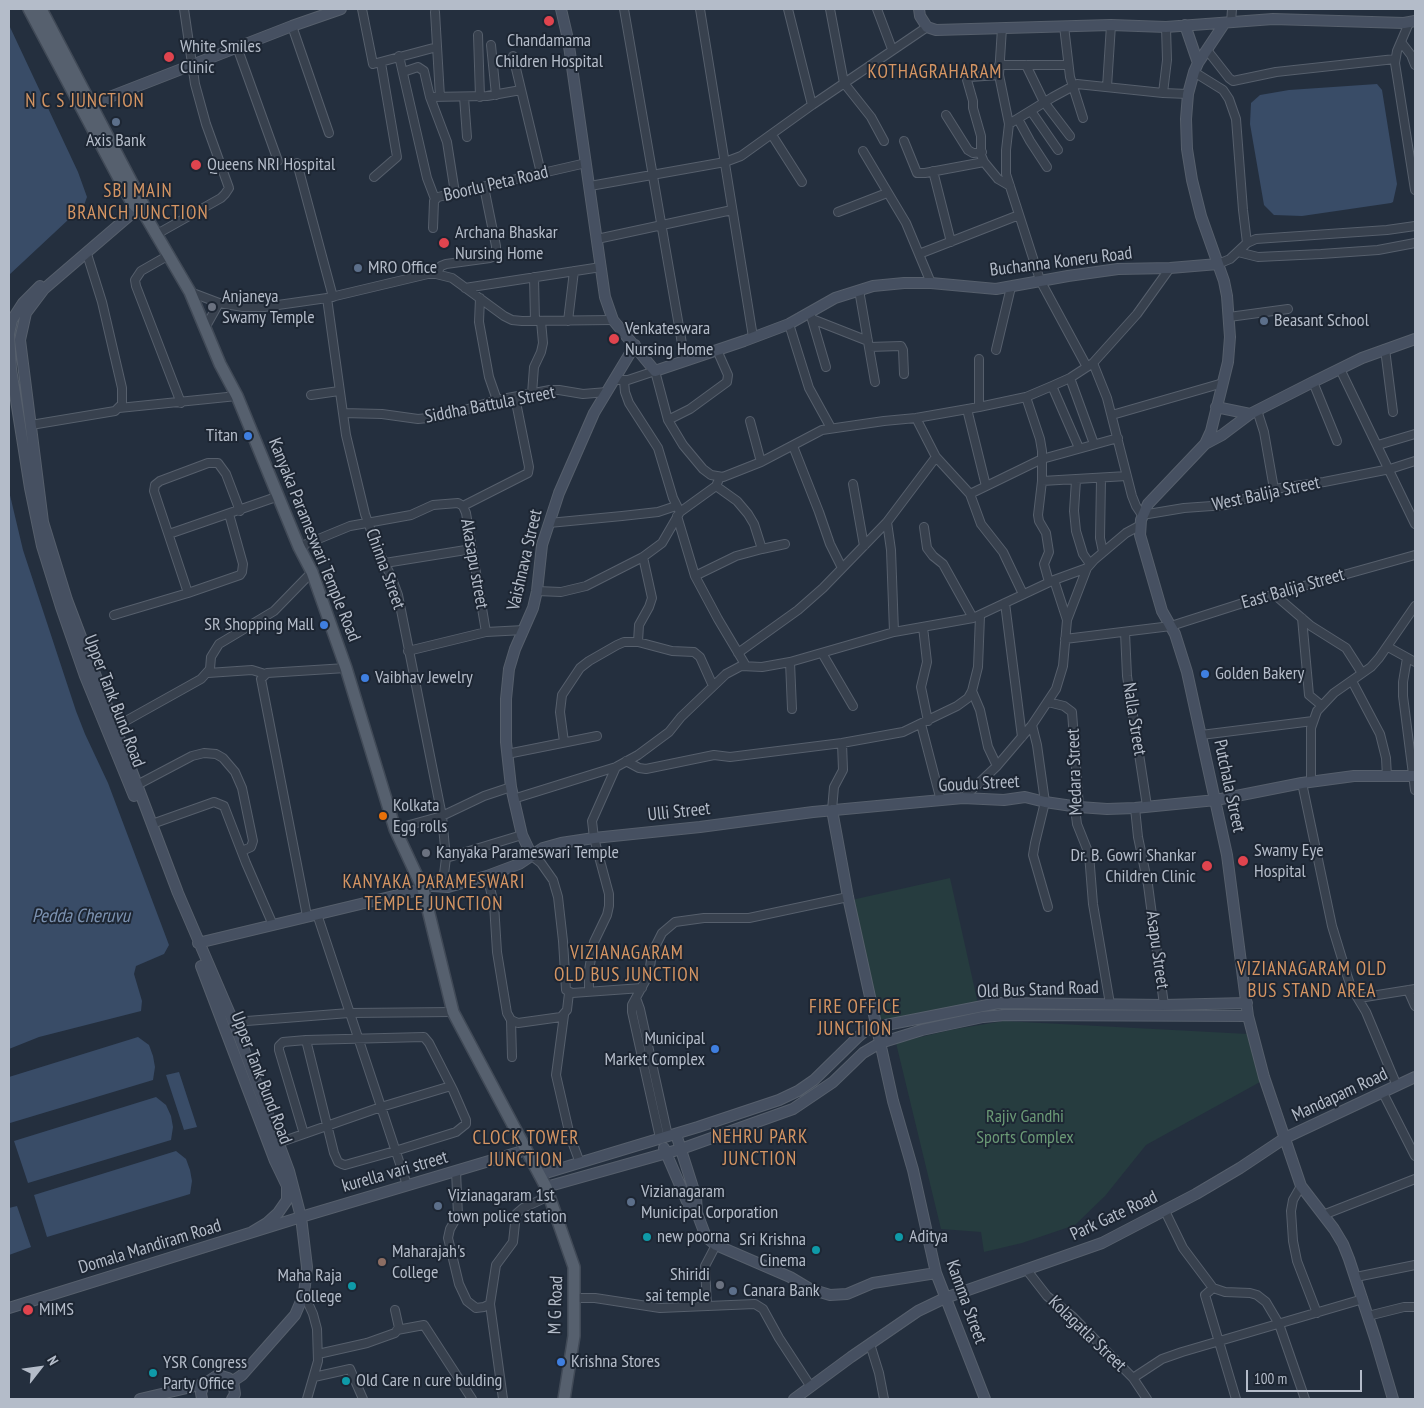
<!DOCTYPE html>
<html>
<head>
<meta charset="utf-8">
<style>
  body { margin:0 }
  #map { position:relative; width:1424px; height:1408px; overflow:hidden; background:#242f3e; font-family:"PT Sans Narrow",sans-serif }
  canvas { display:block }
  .frame { position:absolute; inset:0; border:10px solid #b4bcc9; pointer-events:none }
  .north { position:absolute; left:15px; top:1343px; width:50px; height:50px; -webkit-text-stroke:4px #1d2633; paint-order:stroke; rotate:60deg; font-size:14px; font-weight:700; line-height:20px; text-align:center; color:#b4bcc9 }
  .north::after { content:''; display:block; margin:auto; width:18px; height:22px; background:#b4bcc9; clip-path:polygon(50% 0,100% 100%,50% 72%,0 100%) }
  .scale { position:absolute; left:1246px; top:1370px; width:116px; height:22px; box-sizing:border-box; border:2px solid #b4bcc9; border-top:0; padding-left:6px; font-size:15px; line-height:18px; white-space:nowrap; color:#b4bcc9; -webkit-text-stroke:4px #1d2633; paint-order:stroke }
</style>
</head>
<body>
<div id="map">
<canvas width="1424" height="1408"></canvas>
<div class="frame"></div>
<div class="north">N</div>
<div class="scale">100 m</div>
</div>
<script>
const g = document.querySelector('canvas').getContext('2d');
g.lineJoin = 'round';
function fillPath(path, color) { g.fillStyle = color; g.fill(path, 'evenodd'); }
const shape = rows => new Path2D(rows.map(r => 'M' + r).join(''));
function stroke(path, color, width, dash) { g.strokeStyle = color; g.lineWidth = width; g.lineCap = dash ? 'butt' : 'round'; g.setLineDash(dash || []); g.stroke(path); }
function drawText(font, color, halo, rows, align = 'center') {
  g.font = font + ' "PT Sans Narrow",sans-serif'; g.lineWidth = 4; g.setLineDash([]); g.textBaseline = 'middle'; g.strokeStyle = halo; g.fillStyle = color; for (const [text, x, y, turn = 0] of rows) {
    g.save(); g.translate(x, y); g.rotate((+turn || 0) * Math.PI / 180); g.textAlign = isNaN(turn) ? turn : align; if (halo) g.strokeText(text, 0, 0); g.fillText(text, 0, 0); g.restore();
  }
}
fillPath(shape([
  [950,878,978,1004,874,1026,847,901],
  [1004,1021,1248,1034,1260,1082,1146,1145,1105,1196,1075,1225,1022,1243,984,1252,981,1232,941,1229,896,1043,950,1030]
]), '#263c3f');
fillPath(shape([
  [9,25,78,172,87,197,84,205,9,275],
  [1377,84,1382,90,1397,184,1393,202,1391,203,1302,216,1274,215,1264,205,1250,124,1251,103,1260,95,1289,90],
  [9,491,23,550,76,711,85,734,108,783,169,945,164,954,136,966,134,974,142,1001,141,1011,39,1037,9,1049],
  [138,1037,149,1045,153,1056,155,1067,153,1080,10,1123,9,1077],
  [179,1072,197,1127,184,1130,166,1075],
  [156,1097,166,1105,171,1116,173,1127,171,1140,28,1183,14,1141],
  [176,1151,186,1159,190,1170,192,1181,190,1194,47,1237,34,1195],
  [17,1206,31,1247,9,1255,9,1208]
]), '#394c67');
const street = shape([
  [362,9,373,64,437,47],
  [624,9,685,361],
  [700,9,753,337],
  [788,9,812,105],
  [830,9,844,83,871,117,884,141],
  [877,9,892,49],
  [435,12,440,97],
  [1231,23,1232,9],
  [1409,23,1397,51,1395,63,1415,190],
  [292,26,329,133],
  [1064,26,1070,77,1083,118],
  [1002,28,999,75,1009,124,1006,150,1006,174,1040,280,1087,367],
  [478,35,480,97],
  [1401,42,1411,55,1415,65],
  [491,45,496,95],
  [237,47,278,161],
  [1207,50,1229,78,1233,81,1276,72,1395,59],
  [399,56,427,178,435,199],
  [513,56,541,173],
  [999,65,1068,65],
  [1026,65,1044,102,1070,136],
  [403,72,418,67,424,71,430,97,447,142,455,193],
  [1194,72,1223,90,1229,99,1236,119,1243,210,1247,243],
  [999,75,970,77,967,80,973,101,973,108,981,136,981,155,984,162,998,179,1010,186],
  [1107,87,1111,25],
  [1163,93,1167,60,1166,27],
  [430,97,487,96,521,90],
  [464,97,467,137],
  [1031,111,1058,150],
  [946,115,968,150,973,153,982,152],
  [1018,119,1030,141,1047,167],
  [1009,124,1053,97,1077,84,1163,93,1188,94],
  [772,135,802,182],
  [904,141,917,173,925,173,984,162],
  [863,151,906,223,931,283],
  [297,163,333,297],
  [933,171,951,242],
  [374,177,397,157,381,63],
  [590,186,725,162,741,156,812,105,927,27],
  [838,212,887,193],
  [433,228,434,201,438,197,586,163],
  [157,234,221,198,225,194,229,188,206,124,195,84,184,9],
  [597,239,732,210],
  [1238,252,1258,257,1321,254,1378,250,1415,243],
  [919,254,1019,215],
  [169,255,141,271,135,280,136,286,181,403],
  [1218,264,1230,259,1247,243,1256,239,1387,230,1415,226],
  [436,274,441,266,446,264,490,258,496,255,496,246,484,187],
  [534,277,535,321],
  [465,288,601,267],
  [859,290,875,382],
  [190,292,219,303,243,307,264,307,327,298,428,274,436,274,452,278,504,316,512,320,522,321,613,320],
  [327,298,346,435,365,514,378,550,391,576,398,595,442,816,446,858,444,874,430,887],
  [480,298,479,322,489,377,497,400],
  [811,316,826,367],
  [1229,317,1288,309],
  [812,319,868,341],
  [568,321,574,271],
  [789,324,809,388,831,428],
  [205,328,219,303],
  [869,347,901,346,903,350,904,374],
  [1385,349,1393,412],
  [996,350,1011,287],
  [979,359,979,407],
  [1093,363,1107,398,1132,496,1136,506,1142,515,1184,508,1226,505,1274,489,1324,482,1390,469,1415,461],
  [1340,369,1415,524],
  [1070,378,1094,444],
  [615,380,628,380,655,371,668,420,683,445,703,469,711,475,723,477,761,462,822,430,884,421,916,418,979,407,1026,397,1052,386,1070,378,1093,363,1137,314,1170,268],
  [624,381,625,392,629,403,658,448,673,498,680,512],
  [1313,382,1337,441],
  [1052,386,1079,448],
  [532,394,534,367,541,352,543,343,541,321],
  [311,395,339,391],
  [1026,397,1040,439,1042,451,1042,481,1038,515,1039,521,1046,533,1049,552,1044,564,1049,582],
  [119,408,237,396],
  [967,409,986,486],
  [1257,410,1264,432,1274,489],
  [343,413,382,414,418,419,428,418,452,414,497,400,550,390,559,390,583,394,607,392],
  [1112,415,1223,383],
  [916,418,936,457,970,494,981,524,1003,552,1023,594],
  [668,420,690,409,727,382,728,375,717,350],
  [750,421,761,462],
  [31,425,115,411,122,404,122,388,102,302,87,254],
  [1378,445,1415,434],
  [793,446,819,512,830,544,842,568],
  [1101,479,1100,538,1103,552],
  [1076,480,1074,511,1076,531,1083,554,1090,564],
  [1042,481,1127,476],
  [853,484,864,546],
  [716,486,737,501,748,514,754,524,762,549],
  [970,494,1042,459,1118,438],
  [463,506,528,473,529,467,515,397],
  [677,516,695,576,718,619,746,666],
  [887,522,891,550,894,632],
  [549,523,622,516,658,512,676,506],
  [924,527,927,548,933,556,943,564,973,618],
  [169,534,279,496],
  [299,547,350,526,411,515,433,505,458,503,463,506,466,513,486,632],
  [385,563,472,549],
  [695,576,736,556,762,549,785,544],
  [1054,580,1067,620],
  [537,591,561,592,586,586,643,557,662,543,680,512,716,486,720,477],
  [188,593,154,491,155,485,160,481,208,463,218,463,226,474,240,511],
  [1275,595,1311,626,1346,648,1362,673],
  [1005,603,1022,737],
  [114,615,188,593,240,575,242,572,243,564,229,514],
  [1302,618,1309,695,1321,705],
  [923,627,927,662,921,687,928,721],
  [1125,632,1127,676,1147,806],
  [1065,639,1171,626,1243,603,1415,555],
  [638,642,639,625,649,607,652,598,643,557],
  [1388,647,1415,662],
  [408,651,486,632,524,630],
  [738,653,798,610,823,588,887,522,936,457],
  [822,653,853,706],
  [1407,658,1403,682,1403,696,1415,790],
  [790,662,792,709],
  [208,673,252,670,265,674],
  [1352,681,1380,734,1386,758,1387,777],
  [972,691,980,710,988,747,997,766],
  [1048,702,1064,706,1072,712,1079,807,1076,816,1077,824,1089,854,1093,904,1110,1004],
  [921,724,941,801],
  [1032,725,1037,745,1045,802,1035,843,1033,855,1048,907],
  [115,727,201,679,210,669,211,657,219,644,274,611,312,572],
  [1201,735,1313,721],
  [564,742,560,712,562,695,580,668,589,661,617,645,624,642,638,642,672,651,694,652,700,657,713,686],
  [507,754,597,736],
  [626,761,639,768,646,769,714,755,730,757,842,743,903,732,957,706,968,698,972,691,978,667,980,616],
  [1311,782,1311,728,1317,711,1334,693,1371,667,1379,658,1415,606],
  [1302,783,1332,926,1347,975,1351,987,1366,1012,1397,1086],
  [137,785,192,756,204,753,216,754,223,758,235,772,242,788,253,841,251,847,242,851],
  [963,798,997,766,1032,725,1056,689,1063,666,1067,620,1087,568,1094,560,1126,533,1139,526],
  [513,799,616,767,638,755,669,732,681,717,726,674,741,666,762,667,790,662,894,632,973,618,1054,580,1087,568],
  [1135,808,1138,837,1148,885,1164,1005],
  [832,810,834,787,843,770,842,743],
  [152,824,214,802,224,806,246,863,273,925],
  [395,829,442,816,484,796,511,787],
  [532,856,541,863,553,880,558,897,563,941,566,990,572,993,642,988],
  [446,858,522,835],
  [487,876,494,904,497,952,507,1013,511,1020,518,1023,561,1017,567,1010,569,993],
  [317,914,407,1185],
  [307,916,261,679,267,673,346,668],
  [1408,990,1415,1006],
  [589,991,589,970,594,942,607,915,609,906,609,894,594,838,592,821,616,767],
  [636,998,640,1009,668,1136],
  [1359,998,1415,989],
  [564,1015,556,1075,570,1136,580,1163],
  [511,1020,512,1057],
  [234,1022,349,1013,453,1012],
  [1383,1093,1415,1156],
  [304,1134,279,1050,279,1046,283,1042,306,1040,424,1037,429,1043,453,1090,466,1120,466,1124,456,1132,395,1151,345,1165,342,1164,338,1162,334,1153,306,1040],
  [660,1138,632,1012,632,1005,649,974,652,953,662,933,675,922,704,918,749,918,848,897],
  [278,1143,381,1107,451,1086],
  [456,1171,458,1215,450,1229,448,1238,459,1284,467,1301,476,1308,484,1307,490,1304,496,1265,513,1242,516,1214,523,1208,549,1196],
  [1301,1186,1293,1200,1291,1211,1293,1241,1297,1261,1317,1313],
  [1165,1211,1183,1248,1213,1288,1225,1292,1250,1293,1257,1295,1266,1302,1279,1324,1305,1399],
  [1323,1215,1415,1179],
  [1026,1269,1047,1296,1073,1317,1133,1378,1147,1399],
  [1356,1277,1415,1265],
  [1213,1288,1205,1295,1236,1399],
  [304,1294,313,1314,317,1329,318,1361,307,1399],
  [574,1298,595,1298,660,1308,755,1304,763,1309,779,1338,811,1387],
  [490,1304,503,1399],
  [707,1306,705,1266,716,1245],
  [1368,1316,1404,1307,1415,1307],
  [397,1330,424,1325,472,1399],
  [870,1344,879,1373,884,1399],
  [318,1354,367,1343,395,1333,399,1328,395,1310],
  [314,1377,350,1369,363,1399],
  [1133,1378,1162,1359,1182,1352,1363,1299]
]);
const secondary = shape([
  [561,9,568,39,605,297,613,320,655,371,744,341,789,324,835,298,873,286,904,283,931,283,996,289,1068,276,1118,269,1170,268,1218,264],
  [919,9,920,16,927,27,936,30,1111,25,1166,27,1273,19,1404,23,1415,21],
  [1224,24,1198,63,1194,72,1188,94,1186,119,1187,149,1192,180,1201,216,1224,281,1227,296,1230,337,1228,362,1211,431,1205,444,1148,504,1141,520,1140,535,1162,611,1175,634,1187,672,1227,855,1248,1016,1264,1077,1301,1186,1334,1229,1343,1244,1349,1259,1375,1338,1393,1399],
  [1185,25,1198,63],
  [84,107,292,26,341,9],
  [143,204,44,289,26,313,20,340,43,522,67,600,178,893,236,1028,289,1171,301,1217,307,1267,304,1294,295,1315,242,1375,233,1381],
  [40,286,23,303,12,320,9,334,11,369,30,488,42,546,61,607,85,676,134,796],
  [1216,407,1250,414],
  [1205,444,1222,435,1250,414,1313,382,1362,358,1415,339],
  [832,810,848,897,893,1101,913,1170,936,1273,985,1399],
  [532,856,522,835,511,787,506,742,506,699,509,669,515,649,533,608,537,591,542,545,559,493,594,413,635,345],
  [433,886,448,887,487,876,519,864,543,848,561,843,594,838,700,827,813,812,963,798,1004,800,1025,797,1045,802,1079,807,1107,809,1135,808,1216,800,1302,783,1354,776,1415,776],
  [198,943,423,889],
  [201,966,275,1161,287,1186,287,1200,278,1213,267,1223,252,1232],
  [676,1134,696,1197,697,1213,706,1237,716,1245,790,1277,810,1289,830,1295,847,1294,873,1283,936,1273],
  [664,1148,689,1206,697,1213],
  [539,1175,698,1127,779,1100,798,1091,814,1080,858,1037,865,1031,876,1027,998,1003,1164,1005,1247,1003],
  [546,1187,681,1149,793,1109,833,1082,863,1053,880,1043,922,1030,983,1017,1005,1015,1248,1016],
  [9,1308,301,1217,526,1150],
  [140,1399,204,1384,218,1375,228,1378,233,1381],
  [202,1399,201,1393,204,1384],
  [232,1399,235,1394,233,1381],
  [794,1399,851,1357,918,1311,945,1298,1102,1243,1196,1194,1240,1168,1285,1138,1415,1077]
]);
const primary = shape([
  [29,9,132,203,145,215,190,292,220,364,237,396,299,547,312,572,346,668,395,829,423,889,453,1012,546,1187,574,1267,574,1336,564,1399],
  [41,9,143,204,145,215]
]);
stroke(street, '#565f6c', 10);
stroke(secondary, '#565f6c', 12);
stroke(primary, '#414a57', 14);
stroke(street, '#38414e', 8);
stroke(secondary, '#465061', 10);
stroke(primary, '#56606e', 11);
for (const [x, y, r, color] of [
  [549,21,6,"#e0444e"],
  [169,57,6,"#e0444e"],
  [116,122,5,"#5c6f8a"],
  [196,165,6,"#e0444e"],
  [444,243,6,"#e0444e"],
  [358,268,5,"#5c6f8a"],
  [212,307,5,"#6b7280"],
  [1264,321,5,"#5c6f8a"],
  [614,339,6,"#e0444e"],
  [248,436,5,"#3f7fe0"],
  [324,625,5,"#3f7fe0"],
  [1205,674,5,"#3f7fe0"],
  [365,678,5,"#3f7fe0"],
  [383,816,5,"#e8710a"],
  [426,853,5,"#6b7280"],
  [1243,861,6,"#e0444e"],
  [1207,866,6,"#e0444e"],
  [715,1049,5,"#3f7fe0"],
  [631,1202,5,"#5c6f8a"],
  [438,1206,5,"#5c6f8a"],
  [647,1237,5,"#0f9aa8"],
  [899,1237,5,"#0f9aa8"],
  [816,1250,5,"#0f9aa8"],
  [382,1262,5,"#8d6e63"],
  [720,1285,5,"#6b7280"],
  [352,1286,5,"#0f9aa8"],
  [733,1291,5,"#5c6f8a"],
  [28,1310,6,"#e0444e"],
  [561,1362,5,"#3f7fe0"],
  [153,1373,5,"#0f9aa8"],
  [346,1381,5,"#0f9aa8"]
]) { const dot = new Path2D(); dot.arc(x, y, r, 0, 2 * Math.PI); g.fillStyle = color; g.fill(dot); stroke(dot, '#1d2633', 2); }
drawText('18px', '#b4bcc9', '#1d2633', [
  ["Chandamama",549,41,"center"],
  ["Children Hospital",549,62,"center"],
  ["White Smiles",180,47],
  ["Clinic",180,68],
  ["Axis Bank",116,141,"center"],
  ["Queens NRI Hospital",207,165],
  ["Archana Bhaskar",455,233],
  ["Nursing Home",455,254],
  ["MRO Office",368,268],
  ["Anjaneya",222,297],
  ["Swamy Temple",222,318],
  ["Beasant School",1274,321],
  ["Venkateswara",625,329],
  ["Nursing Home",625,350],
  ["Titan",238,436,"right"],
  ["SR Shopping Mall",314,625,"right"],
  ["Golden Bakery",1215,674],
  ["Vaibhav Jewelry",375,678],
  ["Kolkata",393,806],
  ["Egg rolls",393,827],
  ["Swamy Eye",1254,851],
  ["Hospital",1254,872],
  ["Kanyaka Parameswari Temple",436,853],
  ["Dr. B. Gowri Shankar",1196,856,"right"],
  ["Children Clinic",1196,877,"right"],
  ["Municipal",705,1039,"right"],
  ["Market Complex",705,1060,"right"],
  ["Vizianagaram",641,1192],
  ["Municipal Corporation",641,1213],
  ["Vizianagaram 1st",448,1196],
  ["town police station",448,1217],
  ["new poorna",657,1237],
  ["Aditya",909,1237],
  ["Sri Krishna",806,1240,"right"],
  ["Cinema",806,1261,"right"],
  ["Maharajah's",392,1252],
  ["College",392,1273],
  ["Shiridi",710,1275,"right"],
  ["sai temple",710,1296,"right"],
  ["Maha Raja",342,1276,"right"],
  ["College",342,1297,"right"],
  ["Canara Bank",743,1291],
  ["MIMS",39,1310],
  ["Krishna Stores",571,1362],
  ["YSR Congress",163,1363],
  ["Party Office",163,1384],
  ["Old Care n cure bulding",356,1381]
], 'left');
drawText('18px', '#b4bcc9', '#1d2633', [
  ["Boorlu Peta Road",496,184,-13],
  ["Buchanna Koneru Road",1061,262,-7],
  ["Siddha Battula Street",490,405,-11],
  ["West Balija Street",1266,494,-12],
  ["Kanyaka Parameswari Temple Road",314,540,68],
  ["Vaishnava Street",525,560,-77],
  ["Akasapu street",474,564,80],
  ["Chinna Street",385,569,70],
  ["East Balija Street",1293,589,-16],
  ["Upper Tank Bund Road",114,701,69],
  ["Nalla Street",1134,719,81],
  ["Medara Street",1075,772,-92],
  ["Goudu Street",979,784,-3],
  ["Putchala Street",1229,786,78],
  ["Ulli Street",679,812,-6],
  ["Asapu Street",1157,950,82],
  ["Old Bus Stand Road",1038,990,-2],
  ["Upper Tank Bund Road",261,1078,69],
  ["Mandapam Road",1340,1095,-25],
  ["kurella vari street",395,1172,-16],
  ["Park Gate Road",1114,1216,-25],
  ["Domala Mandiram Road",150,1247,-17],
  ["Kamma Street",966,1302,70],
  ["M G Road",556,1305,-88],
  ["Kolagatla Street",1087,1334,44]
]);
drawText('18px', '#6b9a76', '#1d2633', [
  ["Rajiv Gandhi",1025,1117],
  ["Sports Complex",1025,1138]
]);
g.letterSpacing = '1px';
drawText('19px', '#d59563', '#1d2633', [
  ["KOTHAGRAHARAM",935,73],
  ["N C S JUNCTION",85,102],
  ["SBI MAIN",138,192],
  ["BRANCH JUNCTION",138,214],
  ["KANYAKA PARAMESWARI",434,883],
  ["TEMPLE JUNCTION",434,905],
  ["VIZIANAGARAM",627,954],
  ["OLD BUS JUNCTION",627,976],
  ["VIZIANAGARAM OLD",1312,970],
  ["BUS STAND AREA",1312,992],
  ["FIRE OFFICE",855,1008],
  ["JUNCTION",855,1030],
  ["NEHRU PARK",760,1138],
  ["JUNCTION",760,1160],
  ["CLOCK TOWER",526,1139],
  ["JUNCTION",526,1161]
]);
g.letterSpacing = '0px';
drawText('italic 19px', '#7c92b1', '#1d2633', [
  ["Pedda Cheruvu",81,917]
]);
</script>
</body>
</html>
